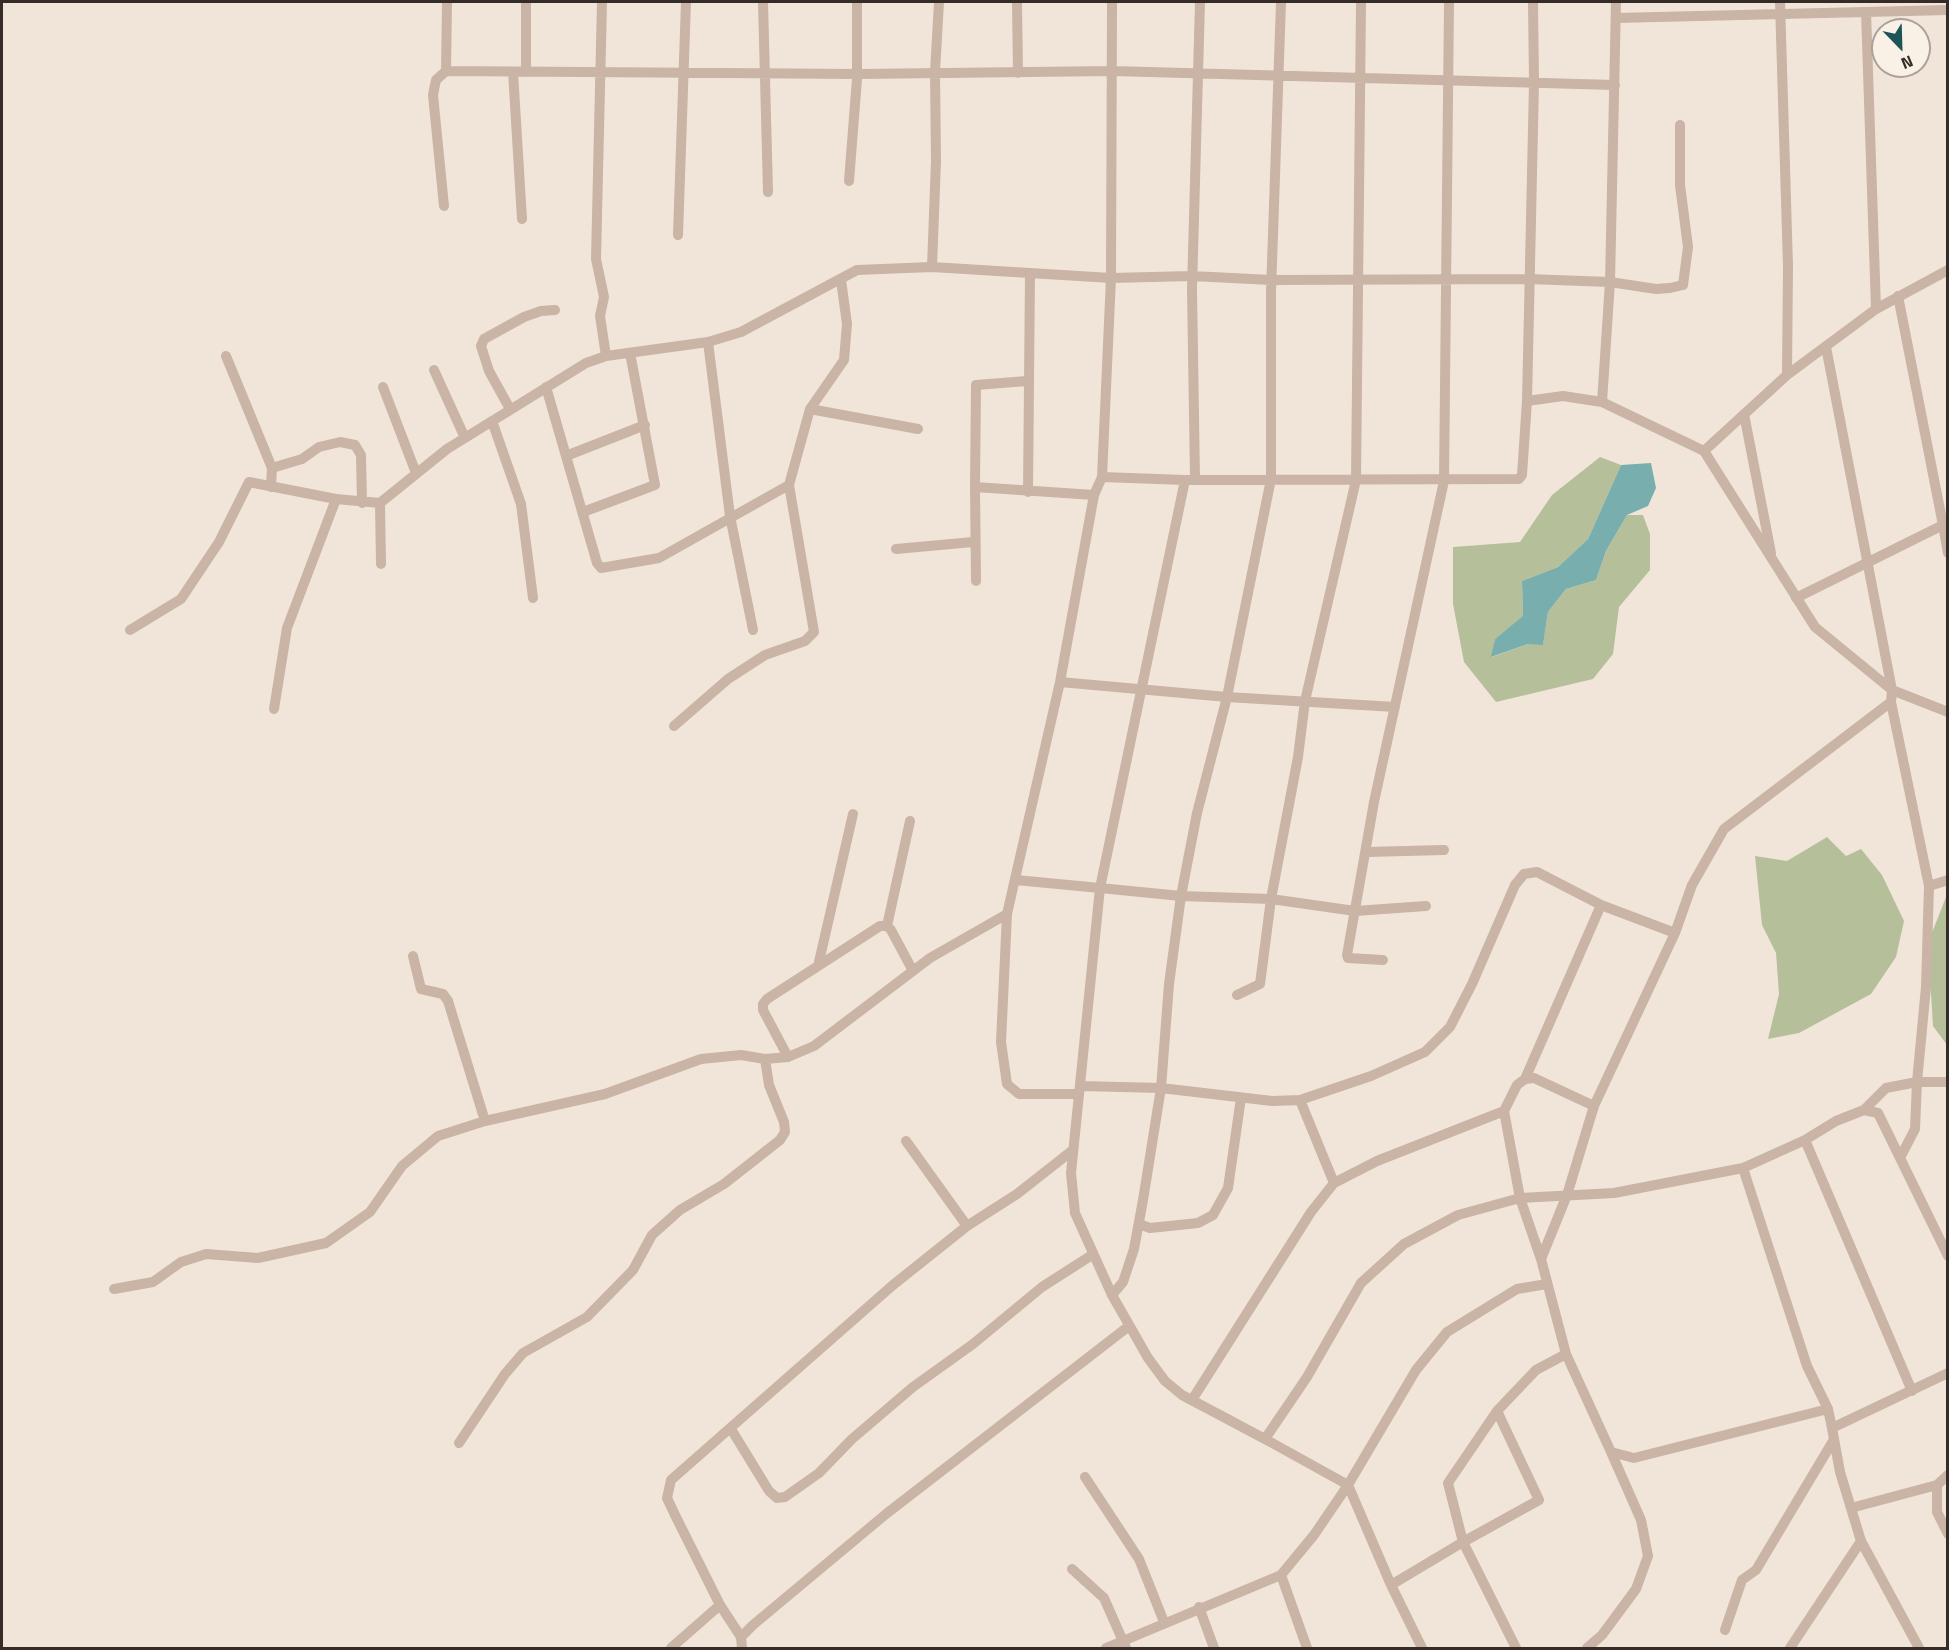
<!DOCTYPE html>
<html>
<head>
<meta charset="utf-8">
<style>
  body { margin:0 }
  #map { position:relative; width:1949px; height:1650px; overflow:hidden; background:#f1e5da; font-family:"Titillium Web",sans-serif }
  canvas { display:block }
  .frame { position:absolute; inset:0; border:3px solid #352b27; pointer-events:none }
  .north { position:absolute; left:1871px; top:18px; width:60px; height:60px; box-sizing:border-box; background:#f9f0e6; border:2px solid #aba19a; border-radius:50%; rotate:157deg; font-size:16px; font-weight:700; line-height:24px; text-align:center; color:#352b27 }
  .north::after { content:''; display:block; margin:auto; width:21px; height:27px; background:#1d5556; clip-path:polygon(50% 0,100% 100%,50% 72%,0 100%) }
</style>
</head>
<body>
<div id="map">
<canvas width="1949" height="1650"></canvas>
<div class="frame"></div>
<div class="north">N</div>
</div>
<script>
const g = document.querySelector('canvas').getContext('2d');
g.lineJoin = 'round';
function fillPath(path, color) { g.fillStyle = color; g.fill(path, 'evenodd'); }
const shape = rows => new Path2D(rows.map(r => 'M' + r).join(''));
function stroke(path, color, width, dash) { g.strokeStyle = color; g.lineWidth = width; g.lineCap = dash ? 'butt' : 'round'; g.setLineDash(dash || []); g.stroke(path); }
fillPath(shape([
  [1600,457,1621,465,1588,539,1558,567,1522,581,1523,617,1495,639,1492,657,1528,644,1543,644,1548,612,1566,589,1596,580,1606,551,1627,515,1643,515,1650,534,1650,570,1619,607,1613,654,1593,679,1496,702,1464,662,1453,604,1453,547,1520,542,1552,495],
  [1827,837,1846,856,1861,849,1882,875,1904,921,1896,957,1871,994,1799,1033,1768,1039,1779,994,1776,953,1762,925,1755,856,1787,861],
  [1946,897,1947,897,1947,1045,1933,1026,1928,943]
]), '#b5c09a');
fillPath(shape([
  [1651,463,1656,488,1648,506,1627,515,1606,551,1596,580,1566,589,1548,612,1543,645,1528,644,1491,657,1495,639,1523,616,1522,581,1558,567,1588,539,1621,465]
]), '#79aeae');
stroke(shape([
  [602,2,596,259,604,297,600,316,606,356],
  [763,2,768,192],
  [1017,2,1018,73],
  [1281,2,1271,292,1271,479,1227,697,1197,813,1181,896,1100,888,1071,1173,1075,1213,1112,1295,1148,1358,1165,1381,1182,1395,1265,1439,1307,1377,1361,1283,1404,1244,1458,1215,1520,1198,1614,1193,1743,1168,1805,1140,1836,1121,1864,1110,1878,1113,1948,1256],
  [1780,2,1788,266,1787,375],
  [1866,12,1876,309],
  [1616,18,1948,10],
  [446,71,447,2],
  [513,72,522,219],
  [526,72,526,2],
  [849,181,857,79,857,2],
  [444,206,433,95,436,80,446,71,858,74,1113,71,1615,85],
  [678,235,686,2],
  [932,267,1111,278,1192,276,1271,280,1528,279,1610,282,1656,289,1670,288,1683,285,1688,247,1680,185,1680,125],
  [1898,296,1943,525,1948,523],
  [708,342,730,516,753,630],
  [1826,347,1892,690,1891,702,1929,886,1926,987,1917,1082,1948,1082],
  [226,356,272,468,271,487],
  [434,370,465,438],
  [383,387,416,473],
  [546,387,597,563,601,568,659,558,789,485],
  [1527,401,1534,83,1533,2],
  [1602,402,1610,282,1616,2],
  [510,409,489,371,481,346,484,339,524,317,541,311,555,310],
  [810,409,918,429],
  [1744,414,1771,553],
  [492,421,521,504,533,598],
  [1704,451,1787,375,1876,309,1948,270],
  [566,456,645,425],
  [272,468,302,459,319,447,340,442,355,445,361,455,362,503],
  [1102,477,1185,480,1519,479,1522,475,1527,401,1563,396,1602,402,1704,451,1815,627,1892,690,1948,712],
  [1195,479,1192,289,1200,2],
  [975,487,976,385,1027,381],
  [1028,492,1030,273],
  [380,503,381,564],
  [583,512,655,485,630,353],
  [896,549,973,542],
  [976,581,975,487,1094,495],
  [1796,598,1943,525,1948,553],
  [130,630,181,599,219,542,249,482,336,499,380,503,447,449,586,363,606,356,708,342,741,332,857,270,932,267,936,161,935,72,939,2],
  [1060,682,1227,697,1395,707],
  [274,709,287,628,336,499],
  [674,726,728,679,765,655,805,641,814,632,789,485,810,409,844,360,847,324,841,280],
  [1367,852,1444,850],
  [1016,880,1100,888,1185,480],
  [1929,886,1948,880],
  [1007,914,1001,1042,1007,1084,1019,1094,1079,1094],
  [887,926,910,821],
  [413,956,421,989,443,994,448,1001,485,1121],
  [1383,960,1348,958,1347,955,1374,802,1444,481,1449,2],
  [818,966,853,814],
  [1237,995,1260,984,1271,899,1298,757,1305,701,1356,480,1361,2],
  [788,1057,763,1010,763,1004,767,999,880,926,887,926,891,930,913,971],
  [1525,1079,1601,905],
  [1080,1086,1161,1088,1272,1101,1300,1100,1371,1076,1425,1052,1450,1027,1472,984,1515,885,1524,874,1537,872,1601,905,1675,933],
  [1300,1100,1334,1183],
  [1864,1110,1886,1088,1917,1082,1915,1129,1901,1156],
  [1504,1111,1520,1198,1541,1259,1566,1354,1611,1452,1634,1458,1828,1409],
  [1805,1140,1912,1391],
  [906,1141,967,1226,1017,1194,1073,1150],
  [1743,1168,1807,1366,1828,1409,1832,1428],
  [1139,1224,1150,1228,1198,1223,1213,1215,1228,1188,1241,1098],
  [1541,1259,1567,1195,1594,1106,1675,933,1692,885,1724,829,1891,702],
  [114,1289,153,1282,181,1262,206,1254,258,1258,326,1243,370,1212,402,1166,438,1136,485,1121,605,1094,701,1059,741,1055,765,1059,788,1057,814,1046,930,958,1007,914,1060,682,1094,495,1102,477,1111,278,1112,2],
  [1112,1295,1123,1282,1134,1249,1143,1200,1161,1088,1169,984,1181,896,1271,899,1355,911,1426,906],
  [1192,1400,1311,1212,1334,1183,1377,1161,1504,1111,1517,1085,1525,1079,1534,1078,1594,1106],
  [1497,1411,1539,1500,1463,1542,1516,1648],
  [731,1429,769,1491,777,1498,785,1497,819,1473,852,1439,913,1387,973,1344,1042,1287,1092,1255],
  [1265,1439,1348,1485,1391,1585,1463,1542,1448,1483,1497,1411,1536,1370,1566,1354],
  [459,1443,505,1374,523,1353,587,1317,633,1270,652,1235,680,1210,724,1184,780,1140,785,1132,784,1122,769,1085,765,1059],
  [1948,1475,1937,1485,1937,1512,1948,1534],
  [1085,1477,1139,1559,1164,1622],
  [1851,1508,1937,1485],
  [1072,1569,1104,1598,1126,1648],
  [1281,1575,1307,1648],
  [1391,1585,1422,1648],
  [1199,1607,1214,1648],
  [1725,1630,1742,1580,1756,1570,1833,1441],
  [741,1637,720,1605,675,1515,667,1498,671,1480,893,1285,967,1226],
  [671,1648,720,1605],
  [742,1648,741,1637,753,1625,886,1514,1129,1326],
  [1106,1648,1281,1575,1314,1535,1348,1485,1416,1370,1447,1332,1517,1289,1547,1284],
  [1587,1648,1602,1635,1636,1589,1648,1556,1641,1520,1611,1452],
  [1790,1648,1861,1541],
  [1919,1648,1861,1541,1840,1472,1832,1428,1948,1373]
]), '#c9b4a6', 10);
</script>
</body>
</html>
